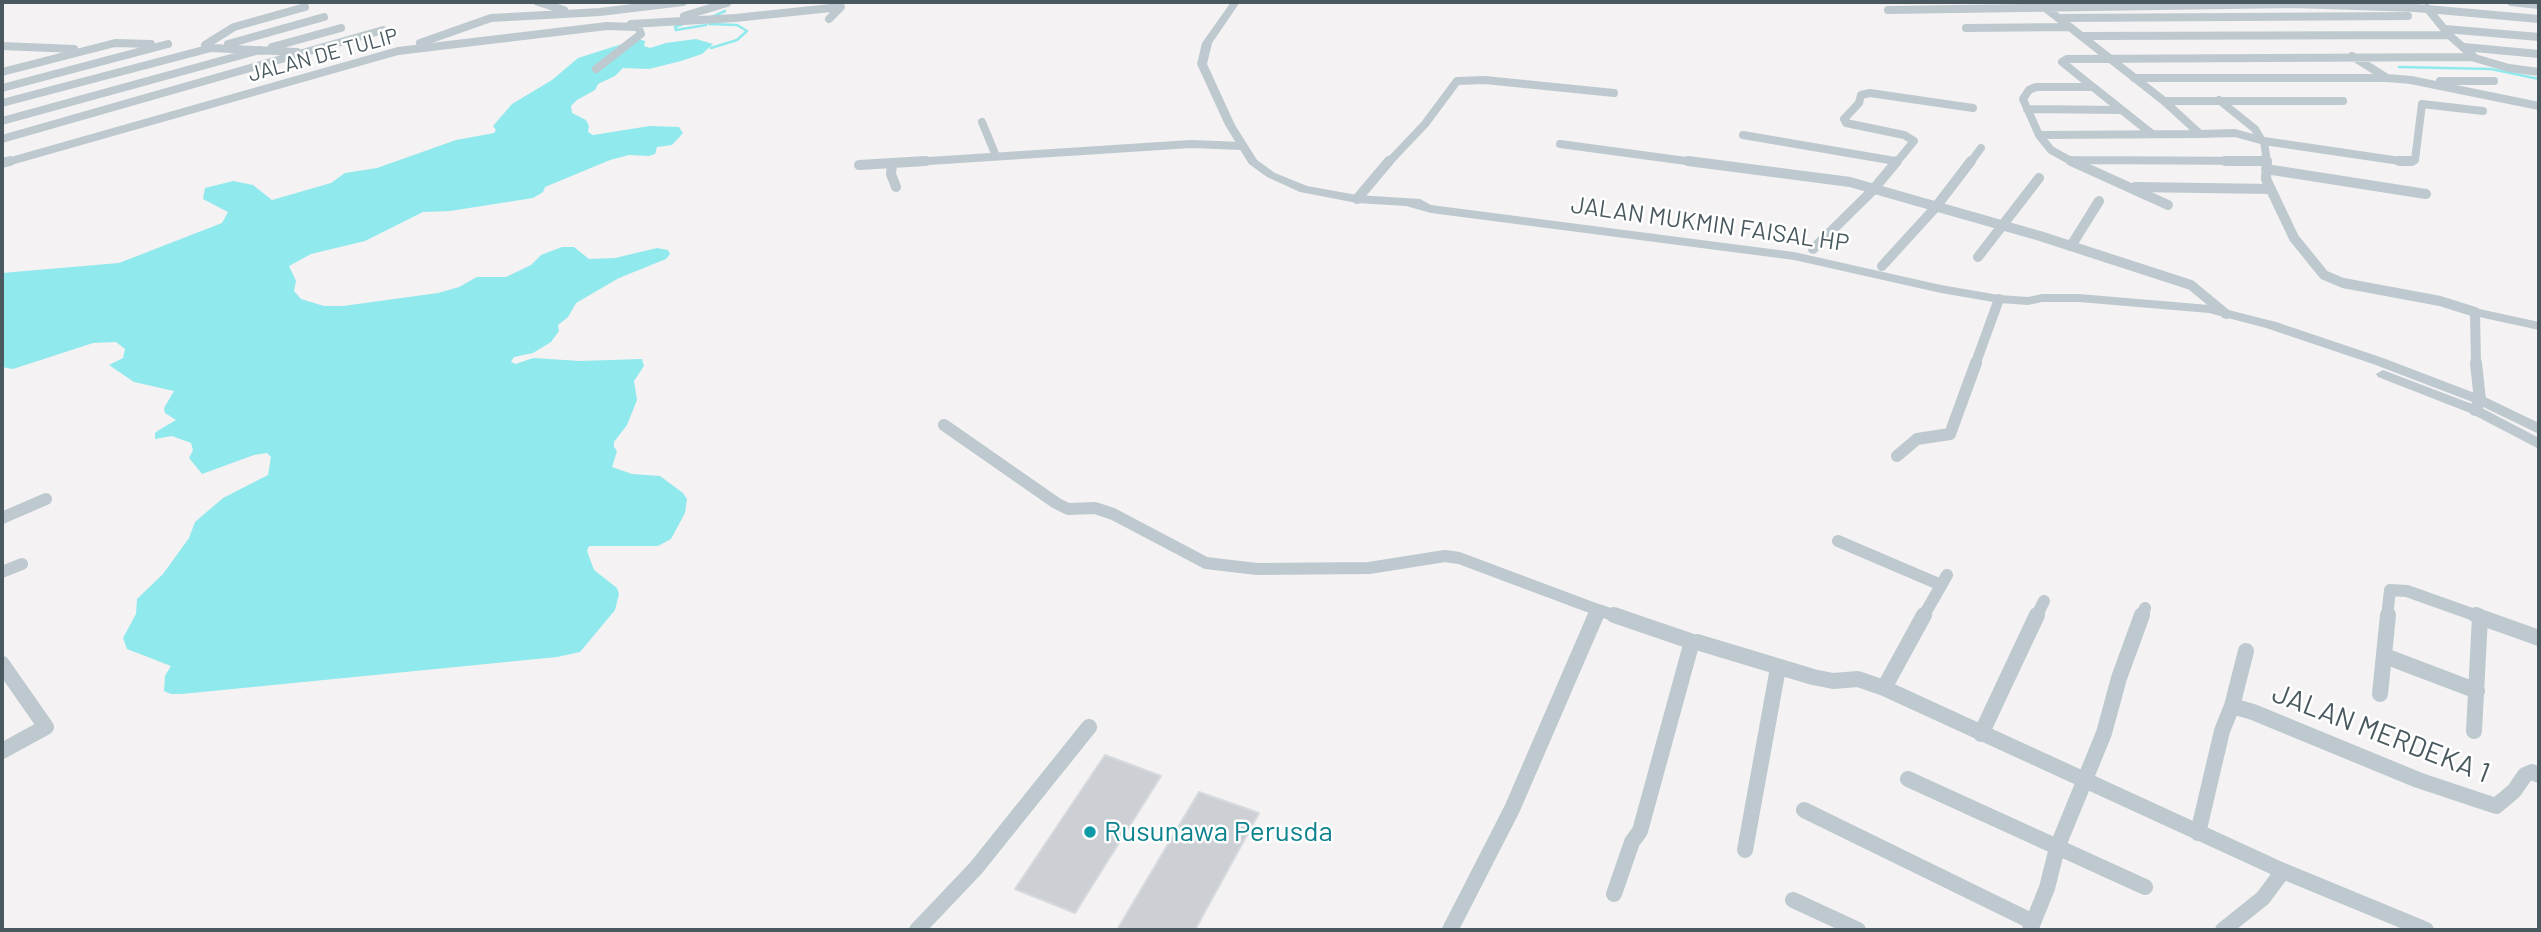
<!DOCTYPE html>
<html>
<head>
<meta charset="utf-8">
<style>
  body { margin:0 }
  #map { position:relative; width:2541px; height:932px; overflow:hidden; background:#f4f2f2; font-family:Barlow,sans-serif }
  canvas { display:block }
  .frame { position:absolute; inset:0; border:4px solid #49595f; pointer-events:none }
</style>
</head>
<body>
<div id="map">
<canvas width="2541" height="932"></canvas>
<div class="frame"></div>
</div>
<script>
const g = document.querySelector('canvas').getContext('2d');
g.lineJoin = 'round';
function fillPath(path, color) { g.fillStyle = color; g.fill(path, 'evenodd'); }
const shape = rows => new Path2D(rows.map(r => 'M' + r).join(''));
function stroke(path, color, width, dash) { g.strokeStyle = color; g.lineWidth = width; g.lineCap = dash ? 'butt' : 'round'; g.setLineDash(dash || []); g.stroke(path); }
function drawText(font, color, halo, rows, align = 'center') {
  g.font = font + ' Barlow,sans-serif'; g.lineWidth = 5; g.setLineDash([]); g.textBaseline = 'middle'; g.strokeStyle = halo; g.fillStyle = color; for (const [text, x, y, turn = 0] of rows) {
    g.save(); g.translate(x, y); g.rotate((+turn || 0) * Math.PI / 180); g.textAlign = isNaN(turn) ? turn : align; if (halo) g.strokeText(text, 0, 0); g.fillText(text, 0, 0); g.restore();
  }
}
fillPath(shape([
  [638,39,645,41,644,46,650,48,666,43,696,39,713,44,702,54,681,61,649,69,623,68,615,76,598,84,595,90,577,100,571,106,572,113,586,120,589,126,588,132,593,135,650,126,679,127,683,133,672,145,657,147,655,154,649,156,629,155,610,160,545,187,543,192,533,198,450,211,423,212,365,241,311,254,289,266,296,281,294,291,301,299,324,306,343,306,438,293,459,287,477,277,506,277,531,265,541,255,562,247,574,247,589,259,615,258,657,248,668,250,670,254,666,259,619,278,576,303,568,317,558,325,559,331,551,342,533,353,514,357,511,362,516,364,533,358,580,361,642,359,644,366,634,381,637,400,627,425,614,442,614,447,617,451,612,467,632,474,660,476,683,493,687,499,685,513,671,539,658,546,589,546,587,551,594,570,617,588,619,594,615,610,580,652,557,657,182,694,171,694,164,691,165,676,171,666,127,649,123,638,136,614,137,599,163,574,189,538,195,522,223,498,268,475,271,457,267,453,254,455,202,474,189,458,193,450,191,443,172,436,155,439,155,433,159,430,176,420,165,413,164,408,174,391,134,382,109,365,123,358,125,349,116,342,93,343,13,369,2,367,2,273,119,263,222,223,228,212,203,199,205,188,233,181,253,185,272,200,331,183,345,173,377,168,456,140,494,133,496,130,493,126,512,104,552,80,578,58]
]), '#90e9ec');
stroke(shape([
  [685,23,675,27,676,30,706,25],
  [711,48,737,40,747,31,737,25,709,24,712,17,725,11],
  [2399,67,2491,69,2539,79]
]), '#90e9ec', 2.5);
const building = shape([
  [1105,755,1161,776,1075,913,1015,889,1105,755],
  [1199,792,1259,813,1195,930,1117,930,1199,792]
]);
fillPath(building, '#ccd0d4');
stroke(building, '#d6d9dd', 2);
stroke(shape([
  [538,2,564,10],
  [2038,2,2164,101,2200,134,2235,133,2264,141,2267,163],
  [2511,2,2539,5],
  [1888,10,2294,4,2416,8,2539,19],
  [684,16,727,3],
  [2059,18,2408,16],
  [631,24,735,18,841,7,829,19],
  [1966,28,2070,27],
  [2445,29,2539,37],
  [2082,36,2449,35,2427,8],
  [420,43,491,18,600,12,683,2],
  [228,44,324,17],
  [2,46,74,49],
  [272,47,341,28],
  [2464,47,2539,54],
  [297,52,211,48,205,45,234,27,305,7],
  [2352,56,2387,78],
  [2471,57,2509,68,2539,72],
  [2,72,115,43,151,44],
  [2134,78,2387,78,2411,80,2539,106],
  [2440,81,2494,81],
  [2093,87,2152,134],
  [2,88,168,44],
  [2219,100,2255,129,2261,139],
  [2164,101,2343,101],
  [2,103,211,48],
  [2027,109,2121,110],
  [2,121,260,50],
  [982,122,996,156],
  [2200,134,2039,135,2023,99,2029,90,2036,87,2093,87,2062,62,2067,59,2474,57,2449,35],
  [1743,135,1895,161],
  [2039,135,2051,150,2069,160],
  [2,139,383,30],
  [2264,141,2407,162,2415,160,2422,104,2483,111],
  [1560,144,1701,163],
  [4,163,398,51,607,26,638,27,641,34,596,69],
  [898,163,1191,144,1242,146],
  [1388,163,1425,124,1457,81,1485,80,1614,93],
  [1896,163,1914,141,1904,135,1846,123,1844,119,1859,103,1861,95,1870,93,1973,108],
  [1970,163,1981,148],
  [2075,163,2069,160,2267,161]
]), '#bdc9ce', 8);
stroke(shape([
  [1688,161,1850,182,2040,236,2191,285,2226,314],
  [2071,161,2168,205],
  [2225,161,2267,161],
  [2267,161,2266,179,2294,238,2324,275,2343,283,2440,301,2475,312,2476,365],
  [2399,161,2412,161],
  [2,163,10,161],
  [892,164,891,174,896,187],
  [859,165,926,161],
  [2266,169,2426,194],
  [2135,187,2271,189],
  [1357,199,1389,161],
  [2071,246,2099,201],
  [1813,249,1872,191,1897,161],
  [1978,257,2039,178],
  [1882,266,1935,208,1971,161],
  [1975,365,1999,299]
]), '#bdc9ce', 10);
stroke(shape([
  [2475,410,2480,400,2476,363],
  [944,425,1056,503,1068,509,1095,508,1113,514,1206,563,1257,569,1369,568,1445,556,1459,558,1598,610],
  [1897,456,1917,439,1950,434,1976,363],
  [2,518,46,499],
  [1838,541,1941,585],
  [2,572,22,564],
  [1595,617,1598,610,1619,617],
  [1923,617,1947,575],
  [2036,617,2044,601],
  [2142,617,2145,608],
  [2387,617,2390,590,2407,591,2480,617]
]), '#bdc9ce', 12);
stroke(shape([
  [1614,615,1693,642],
  [2476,615,2480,617],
  [2385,656,2477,691],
  [2,664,46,727,2,751],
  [1884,688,1924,615],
  [2380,694,2388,615],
  [2232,706,2253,712,2418,780,2496,806,2514,791,2525,775,2532,772,2539,775],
  [2474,731,2480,617,2539,638],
  [1981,734,2037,615],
  [1908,779,2145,887],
  [1804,810,2033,922],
  [2198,833,2222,731,2232,706,2246,651],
  [1745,850,1778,668],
  [1614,894,1632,842,1640,831,1691,645,1697,642,1813,677,1833,681,1858,679,1884,688,2283,871,2426,930],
  [1793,900,1858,930],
  [917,930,976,868,1089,727],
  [1450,930,1512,809,1596,615],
  [2030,930,2047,888,2057,848,2104,733,2119,678,2142,615],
  [2223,930,2263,898,2283,871]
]), '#bdc9ce', 16);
fillPath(shape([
  [1231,2,1240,2,1212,43,1207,64,1235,125,1257,160,1275,173,1307,186,1357,195,1420,199,1431,205,1794,252,1941,285,1999,295,2028,297,2042,294,2079,294,2209,305,2276,322,2383,358,2485,397,2539,423,2539,434,2475,403,2373,364,2266,328,2209,313,2079,302,2042,302,2028,305,1999,303,1941,293,1794,260,1431,213,1406,206,1357,203,1300,192,1267,177,1249,164,1225,125,1197,64,1202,43,1231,2],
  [2475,308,2539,322,2539,330,2470,315,2468,312,2470,309,2475,308],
  [2383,370,2480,407,2539,438,2539,449,2470,413,2378,377,2376,374,2383,370]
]), '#bdc9ce');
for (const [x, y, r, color] of [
  [1090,832,7,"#0f9aa8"]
]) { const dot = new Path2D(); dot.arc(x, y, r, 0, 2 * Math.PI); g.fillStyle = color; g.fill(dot); stroke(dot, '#fff', 2.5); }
drawText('21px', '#49595f', '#fff', [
  ["JALAN DE TULIP",323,55,-15]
]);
drawText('24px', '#49595f', '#fff', [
  ["JALAN MUKMIN FAISAL HP",1710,224,8]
]);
drawText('28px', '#49595f', '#fff', [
  ["JALAN MERDEKA 1",2381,733,21]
]);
drawText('28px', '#0d838f', '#fff', [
  ["Rusunawa Perusda",1104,832]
], 'left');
</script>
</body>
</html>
